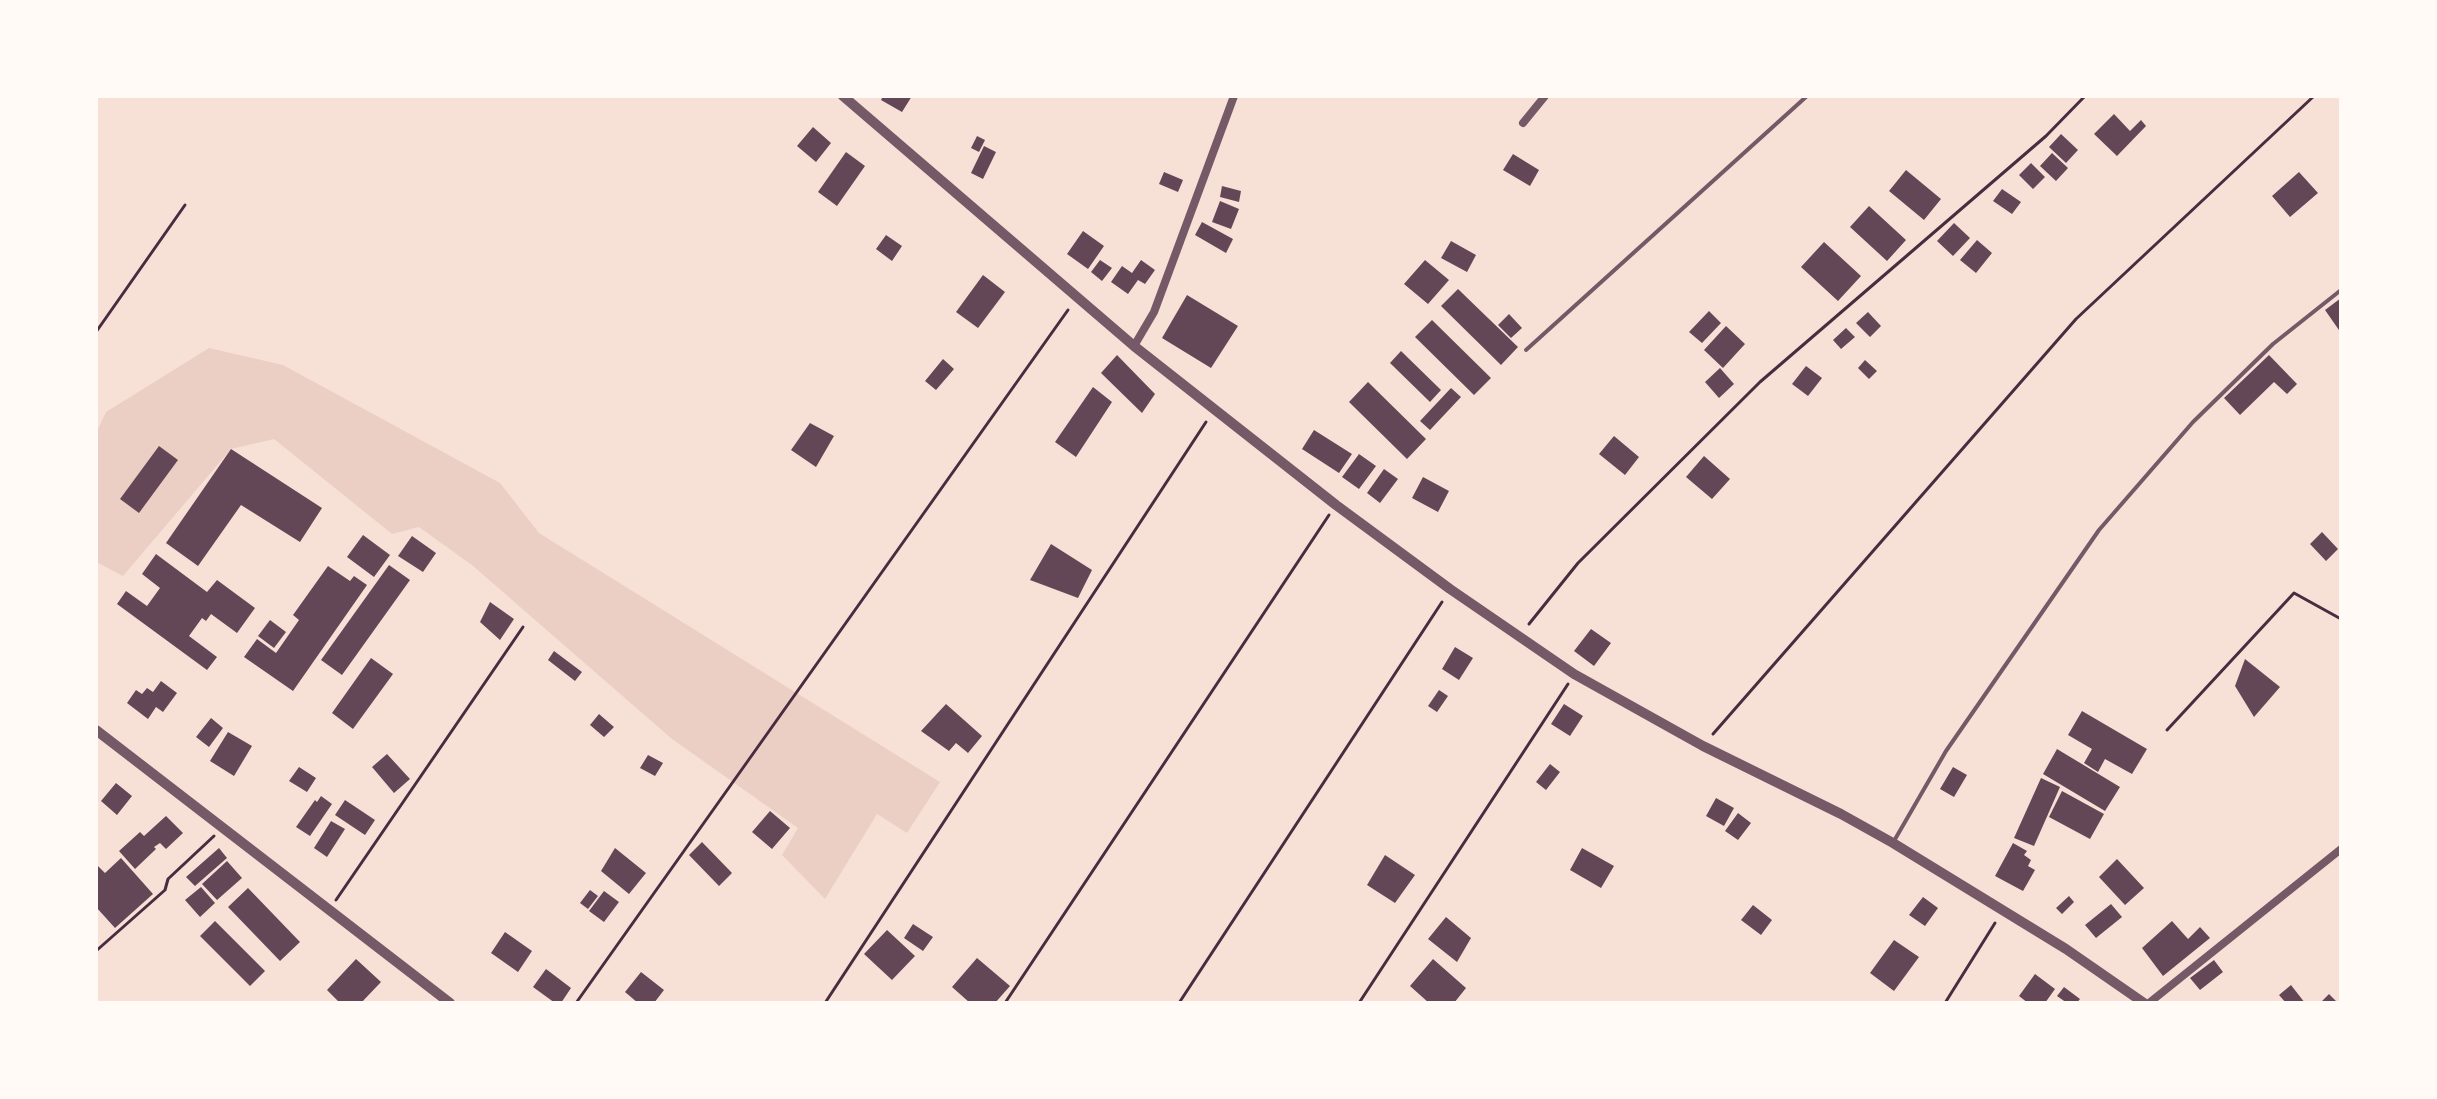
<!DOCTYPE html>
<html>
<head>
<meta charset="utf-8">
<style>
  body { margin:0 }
  #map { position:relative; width:2437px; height:1099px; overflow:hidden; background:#f7e1d7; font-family:"Open Sans",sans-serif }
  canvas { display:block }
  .frame { position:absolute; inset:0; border:98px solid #fffaf5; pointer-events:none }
</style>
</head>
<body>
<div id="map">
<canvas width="2437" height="1099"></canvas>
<div class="frame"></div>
</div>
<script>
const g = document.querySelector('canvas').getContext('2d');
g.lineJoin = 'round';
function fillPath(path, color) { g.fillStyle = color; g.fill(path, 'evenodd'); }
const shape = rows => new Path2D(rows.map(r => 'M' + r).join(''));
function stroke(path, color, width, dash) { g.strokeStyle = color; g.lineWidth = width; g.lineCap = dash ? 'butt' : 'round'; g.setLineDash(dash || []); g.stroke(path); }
fillPath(shape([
  [209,348,283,365,500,483,539,533,940,782,907,833,877,814,825,899,782,855,798,828,672,739,473,566,419,527,392,534,274,439,231,449,123,576,96,562,96,433,106,412]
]), '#ebcfc5');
fillPath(shape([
  [883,96,912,96,902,112,881,100],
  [2114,114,2130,131,2141,120,2146,126,2117,156,2094,134],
  [813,127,831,143,816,162,797,146],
  [2061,134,2078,150,2066,163,2049,147],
  [977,136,985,140,979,152,971,148],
  [984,146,996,152,983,179,971,173],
  [846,152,865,166,837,206,818,192],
  [2052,153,2068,168,2056,181,2040,166],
  [1513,154,1539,170,1530,186,1503,170],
  [2031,163,2045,177,2033,189,2019,175],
  [1906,170,1941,199,1924,220,1889,191],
  [1164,172,1183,180,1178,192,1159,184],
  [2299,172,2318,193,2290,217,2272,196],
  [1222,186,1241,191,1239,202,1220,197],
  [2002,189,2021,202,2012,214,1993,201],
  [1220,201,1239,209,1231,229,1212,222],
  [1869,206,1906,240,1887,261,1850,227],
  [1202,222,1233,239,1226,253,1195,235],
  [1954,223,1970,238,1953,256,1937,241],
  [1083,231,1104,246,1088,269,1067,254],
  [886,235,902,246,892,261,876,249],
  [1977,240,1992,253,1976,273,1960,260],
  [1451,241,1476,255,1467,272,1441,258],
  [1824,242,1861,276,1838,301,1801,267],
  [1100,260,1112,268,1102,281,1091,272],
  [1141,260,1155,270,1145,284,1138,280,1128,294,1111,282,1122,266,1132,273],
  [1425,260,1449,280,1428,304,1404,284],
  [983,275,1005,292,978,328,956,312],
  [1458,289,1518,347,1501,365,1441,306],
  [1187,295,1238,326,1211,368,1162,338],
  [2341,298,2341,333,2325,310],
  [1709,311,1721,323,1702,343,1689,332],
  [1868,312,1881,326,1870,337,1856,323],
  [1509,314,1522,328,1511,338,1498,325],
  [1432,320,1491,378,1474,395,1415,337],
  [1726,326,1745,344,1723,368,1704,350],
  [1846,328,1855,337,1841,349,1833,340],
  [1401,351,1441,390,1430,402,1390,363],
  [1117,355,1155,394,1142,413,1101,373],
  [2269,355,2297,384,2287,394,2274,382,2240,415,2224,398],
  [943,359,954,369,936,390,925,381],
  [1865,360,1877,371,1869,379,1858,368],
  [1806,366,1822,378,1808,396,1792,384],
  [1720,368,1734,384,1719,398,1705,382],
  [1368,382,1426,439,1407,459,1349,402],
  [1093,387,1112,402,1076,457,1055,442],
  [1451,388,1461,397,1430,430,1420,421],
  [810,423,834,436,816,467,791,450],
  [1314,430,1352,454,1339,473,1302,449],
  [1614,436,1639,457,1625,475,1599,454],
  [159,446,178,460,139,513,120,499],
  [231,449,322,508,300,542,241,505,198,566,166,543],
  [1359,454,1376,466,1359,489,1342,477],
  [1704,456,1730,479,1712,499,1686,477],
  [1384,469,1398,479,1380,503,1367,493],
  [1423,477,1449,491,1438,512,1412,498],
  [2322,532,2338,549,2326,561,2310,544],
  [363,535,390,555,374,577,347,557],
  [412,536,436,553,423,572,398,556],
  [1051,544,1092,570,1078,598,1030,580],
  [156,554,207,592,217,580,255,608,237,633,211,614,206,621,202,618,189,636,217,657,207,670,117,604,126,591,147,606,160,588,142,574],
  [389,565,410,580,342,675,321,660],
  [328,566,350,581,354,576,367,585,293,691,244,657,257,639,276,653,299,620,293,615],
  [490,602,514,619,500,640,480,622],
  [270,620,286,632,274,648,258,636],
  [1591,629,1611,643,1594,666,1574,651],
  [1455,647,1473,658,1459,680,1442,669],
  [554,651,582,672,575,681,548,660],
  [371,658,393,674,353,729,332,713],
  [2245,659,2280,687,2254,717,2235,686],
  [161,681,177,693,163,712,156,707,148,719,127,703,136,690,142,694,147,688,153,692],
  [1439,690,1448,696,1437,712,1428,706],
  [946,704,982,736,968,753,956,743,949,751,921,731],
  [1564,704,1583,716,1570,736,1551,724],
  [2082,711,2147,749,2132,774,2105,759,2098,772,2084,763,2092,749,2068,735],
  [599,714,614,727,604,737,590,725],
  [211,718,223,728,209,747,196,737],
  [228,732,252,746,234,776,210,761],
  [2057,749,2120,787,2105,811,2043,774],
  [387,754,410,779,394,793,372,767],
  [648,755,663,763,655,776,640,768],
  [1550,764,1560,772,1546,790,1536,782],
  [299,767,316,778,307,792,289,781],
  [1953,767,1967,775,1954,797,1940,789],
  [2041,778,2060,787,2034,846,2014,838],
  [116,783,132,796,117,815,101,801],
  [2062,791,2104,814,2090,839,2049,817],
  [321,796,332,804,310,836,296,827,315,800,317,802],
  [1716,798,1734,808,1724,826,1706,816],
  [345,800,375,820,365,835,335,815],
  [770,811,790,828,772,849,752,832],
  [1738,813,1751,823,1738,840,1725,831],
  [166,816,183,833,166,849,160,843,154,847,156,849,135,869,119,851,140,832,144,836],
  [331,821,345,829,327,857,314,848],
  [702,842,732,873,719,886,689,855],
  [2013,843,2027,851,2024,855,2031,860,2028,866,2035,870,2023,891,1995,876],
  [219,848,227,858,195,886,186,877],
  [615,848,646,873,629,894,601,871],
  [1582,848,1614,866,1601,888,1570,870],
  [1385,855,1415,875,1395,903,1367,885],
  [121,858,153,894,115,928,96,907,96,864,105,873],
  [2117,859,2144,888,2125,905,2099,877],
  [227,861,242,878,217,900,202,884],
  [201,887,215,903,200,917,185,900],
  [248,888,300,942,280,961,228,907],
  [590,890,598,896,588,909,580,903],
  [604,891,619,902,604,922,589,911],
  [2069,896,2074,902,2062,914,2056,908],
  [1923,897,1938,908,1925,926,1909,915],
  [2111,904,2122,917,2096,938,2085,925],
  [1753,905,1772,920,1761,935,1741,920],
  [1446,917,1471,938,1457,962,1428,939],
  [215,921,265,971,250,986,200,936],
  [2172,921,2188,939,2200,927,2210,938,2163,976,2142,948],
  [913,924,933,937,923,951,904,938],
  [887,930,915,956,892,980,864,954],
  [505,932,532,951,518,972,491,953],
  [1894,940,1919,957,1894,991,1870,973],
  [977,958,1010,986,995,1003,970,1003,952,987],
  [356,959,381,982,361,1003,340,1003,327,990],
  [1433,959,1466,988,1454,1003,1429,1003,1410,986],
  [2214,960,2223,972,2200,990,2190,978],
  [546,969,571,988,561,1003,555,1003,533,987],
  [641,972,664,990,654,1003,638,1003,625,992],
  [2035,974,2055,989,2045,1003,2028,1003,2019,996],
  [2291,985,2305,1003,2286,1003,2279,995],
  [2064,987,2080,999,2077,1003,2067,1003,2057,996],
  [2329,994,2338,1003,2320,1003]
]), '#644757');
stroke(shape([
  [96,332,185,205],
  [1529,624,1578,563,1760,382,2046,136,2085,96],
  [2167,730,2294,593,2341,619],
  [1713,734,2076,319,2314,96],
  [336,900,523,627],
  [96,951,165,890,168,879,214,836],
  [576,1003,1068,310],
  [825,1003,1206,422],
  [1005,1003,1329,515],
  [1179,1003,1442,602],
  [1359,1003,1568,684],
  [1945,1003,1995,923]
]), '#4a2c40', 3);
stroke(shape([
  [1526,350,1807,96],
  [1894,841,1946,751,2099,530,2193,422,2273,344,2341,290]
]), '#755966', 4);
stroke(shape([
  [1523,123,1545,96],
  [1134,346,1154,312,1234,96],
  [2149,1003,2341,849]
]), '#755966', 8);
stroke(shape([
  [843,96,1134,346,1336,505,1450,589,1574,674,1703,746,1841,814,1893,843,2066,949,2144,1003],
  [96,730,450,1003]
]), '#755966', 10);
</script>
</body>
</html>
